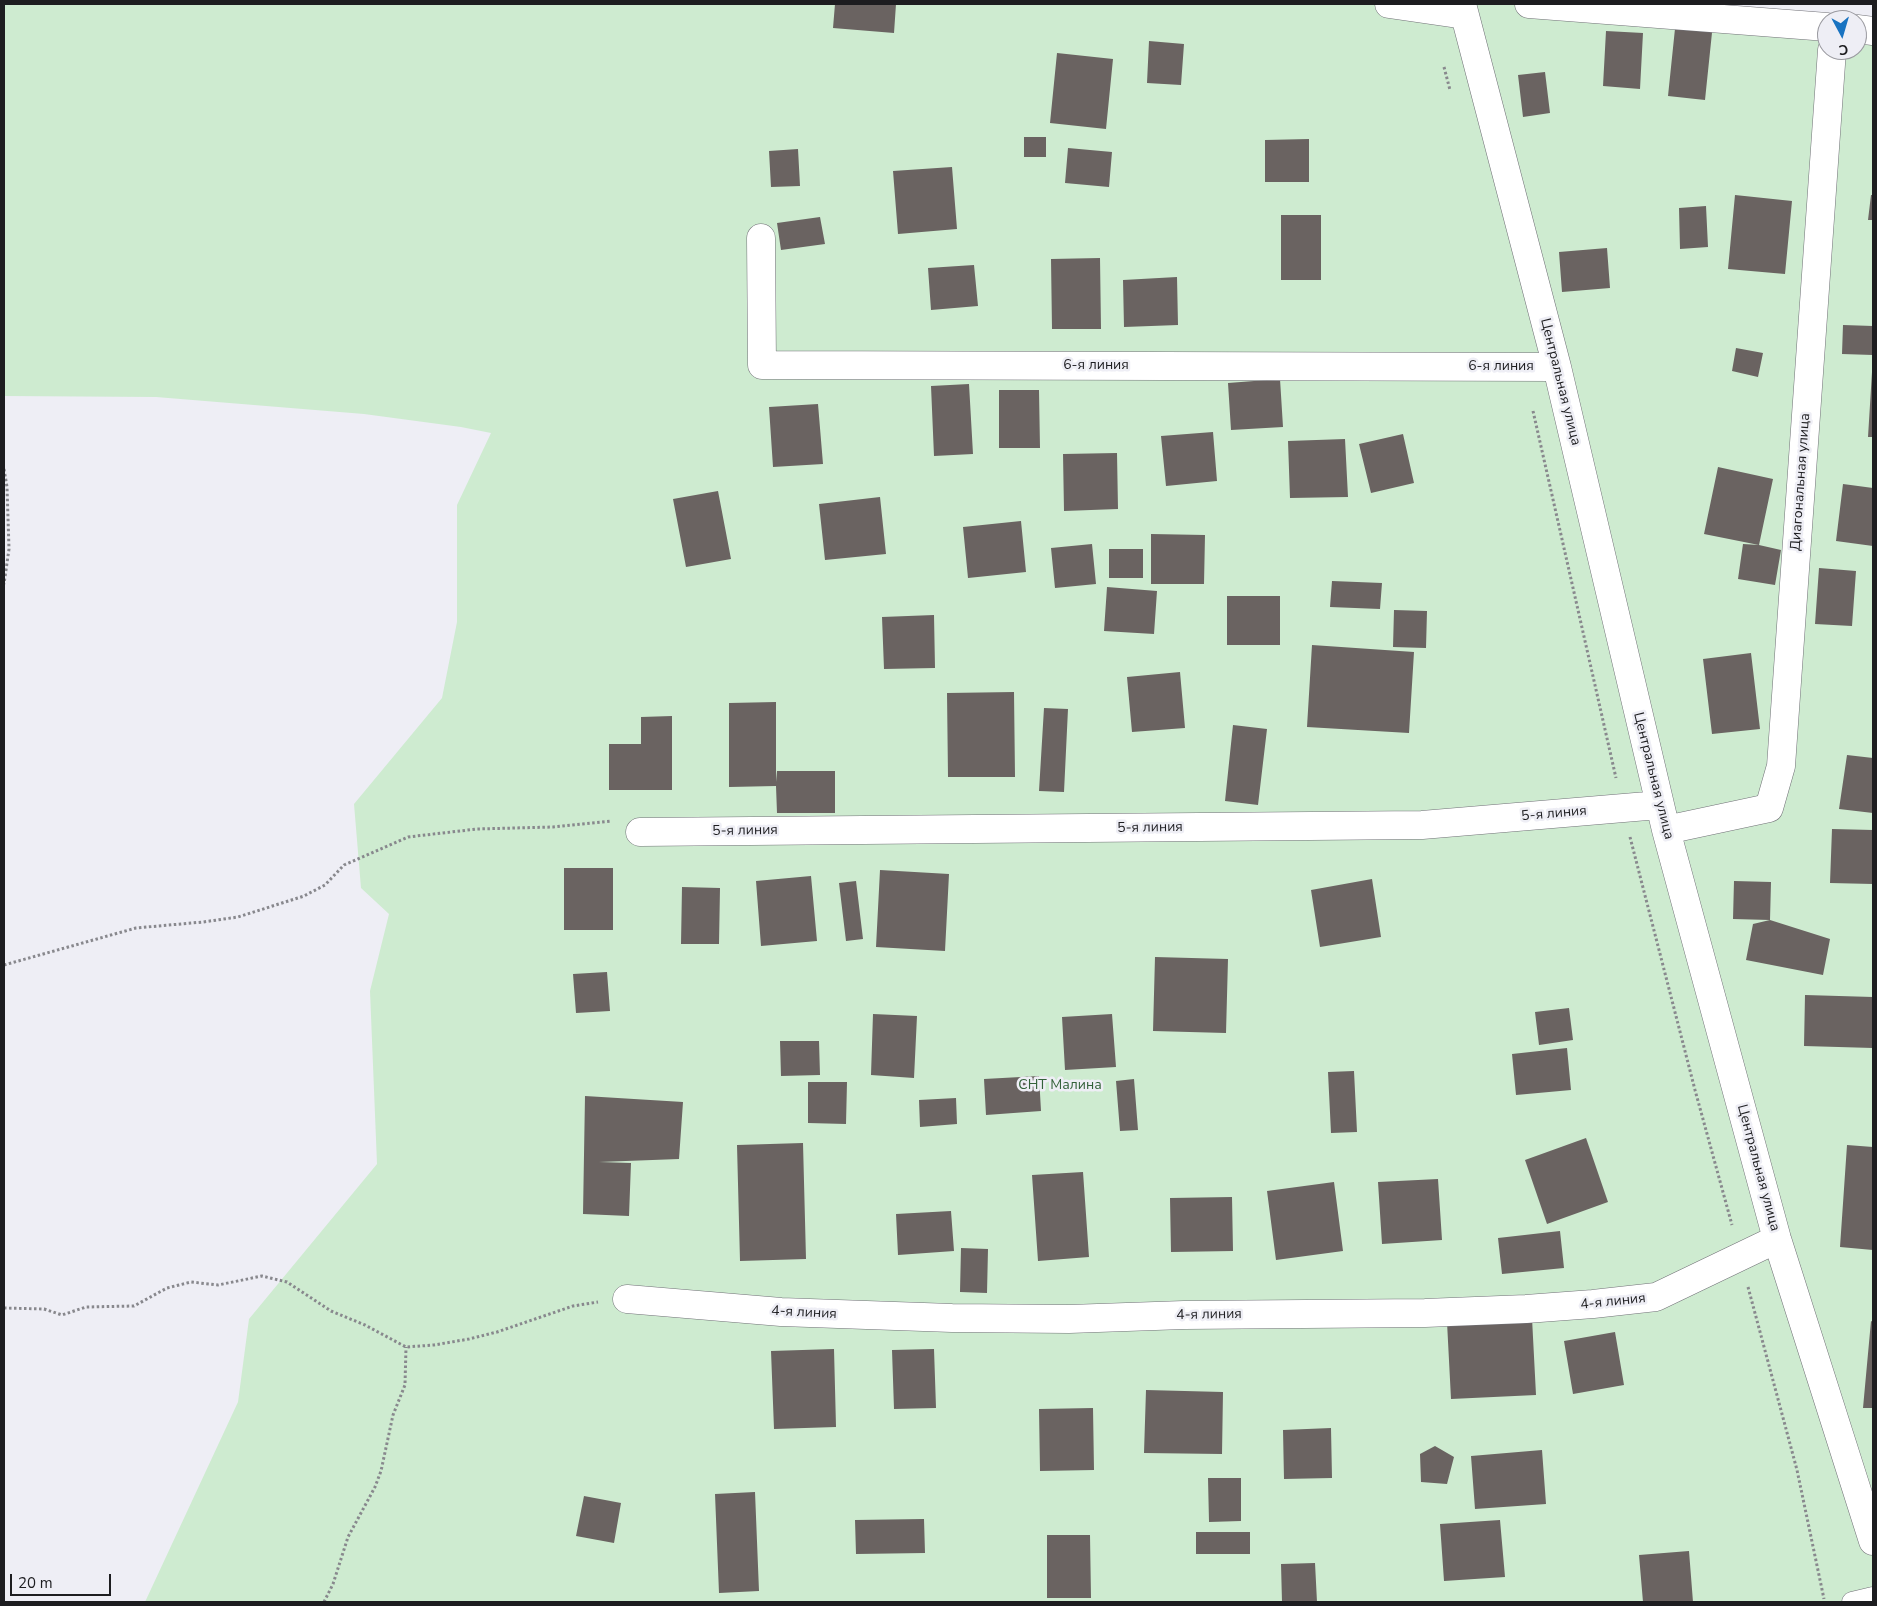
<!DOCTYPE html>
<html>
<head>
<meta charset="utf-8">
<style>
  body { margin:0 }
  #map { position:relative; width:1877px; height:1606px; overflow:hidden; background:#eeeef5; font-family:"Nunito Sans",sans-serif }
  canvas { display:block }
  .frame { position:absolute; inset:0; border:5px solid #1d1d20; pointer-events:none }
  .north { position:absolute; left:1817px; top:10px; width:50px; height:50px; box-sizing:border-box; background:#eeeef5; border:1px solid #9a9aa0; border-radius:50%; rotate:174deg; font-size:14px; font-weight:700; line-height:20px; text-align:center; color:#1d1d20 }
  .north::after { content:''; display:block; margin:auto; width:18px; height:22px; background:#1973c1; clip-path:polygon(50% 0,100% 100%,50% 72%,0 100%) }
  .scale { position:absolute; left:10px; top:1574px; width:101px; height:22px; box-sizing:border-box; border:2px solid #1d1d20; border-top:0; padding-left:6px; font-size:15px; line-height:18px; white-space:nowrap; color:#1d1d20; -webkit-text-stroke:4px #eeeef5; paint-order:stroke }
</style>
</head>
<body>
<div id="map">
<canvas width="1877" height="1606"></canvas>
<div class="frame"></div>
<div class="north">С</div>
<div class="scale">20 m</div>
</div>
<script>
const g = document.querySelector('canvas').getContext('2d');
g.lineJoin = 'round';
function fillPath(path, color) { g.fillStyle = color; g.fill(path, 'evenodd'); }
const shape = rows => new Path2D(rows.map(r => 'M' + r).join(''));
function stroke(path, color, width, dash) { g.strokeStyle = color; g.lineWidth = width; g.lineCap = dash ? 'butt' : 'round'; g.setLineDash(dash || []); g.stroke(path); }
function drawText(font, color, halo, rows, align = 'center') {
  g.font = font + ' "Nunito Sans",sans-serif'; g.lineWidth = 5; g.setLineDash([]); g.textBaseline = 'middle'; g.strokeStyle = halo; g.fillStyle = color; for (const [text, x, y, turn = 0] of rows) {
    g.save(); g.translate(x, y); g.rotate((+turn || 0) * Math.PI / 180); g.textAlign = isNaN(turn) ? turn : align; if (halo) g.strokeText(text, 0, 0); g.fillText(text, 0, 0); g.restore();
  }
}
fillPath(shape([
  [4,4,1529,4,1827,27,1827,50,1857,50,1857,30,1873,31,1873,1602,145,1602,238,1402,249,1319,377,1164,370,991,389,914,361,888,354,804,442,698,457,622,457,505,491,433,461,427,364,414,156,397,4,396]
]), '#ceebd0');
fillPath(shape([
  [835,4,896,4,894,33,833,28],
  [1676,19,1713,23,1705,100,1668,96],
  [1606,31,1643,33,1640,89,1603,86],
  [1149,41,1184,44,1181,85,1147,83],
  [1057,53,1113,59,1106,129,1050,123],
  [1545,72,1550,113,1523,117,1518,75],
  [1024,137,1046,137,1046,157,1024,157],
  [1309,139,1309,182,1265,182,1265,140],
  [1068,148,1112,152,1109,187,1065,183],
  [798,149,800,186,771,187,769,151],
  [952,167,957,229,898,234,893,171],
  [1735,195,1792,201,1785,274,1728,269],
  [1871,195,1873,195,1873,220,1868,220],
  [1706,206,1708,247,1680,249,1679,208],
  [1281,215,1321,215,1321,280,1281,280],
  [820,217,825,244,781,250,777,223],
  [1607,248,1610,288,1562,292,1559,252],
  [1100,258,1101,329,1052,329,1051,259],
  [974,265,978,306,931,310,928,268],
  [1177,277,1178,325,1124,327,1123,280],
  [1843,325,1873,326,1873,355,1842,354],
  [1736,348,1763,353,1758,377,1732,371],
  [1872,372,1873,373,1873,437,1868,437],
  [1280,379,1283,427,1231,430,1228,383],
  [969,384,973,454,934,456,931,386],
  [999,390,1039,390,1040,448,999,448],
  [818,404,823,464,773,467,769,407],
  [1213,432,1217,481,1166,486,1161,436],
  [1403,434,1414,483,1371,493,1359,444],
  [1345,439,1348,497,1290,498,1288,441],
  [1117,453,1118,509,1064,511,1063,454],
  [1718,467,1773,479,1759,545,1704,534],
  [1843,484,1873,488,1873,546,1836,541],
  [718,491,731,559,686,567,673,499],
  [880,497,886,554,825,560,819,504],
  [1021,521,1026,572,968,578,963,527],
  [1151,534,1205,535,1204,584,1151,584],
  [1092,544,1096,584,1055,588,1051,548],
  [1743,544,1759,545,1781,550,1775,585,1738,579],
  [1109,549,1143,549,1143,578,1109,578],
  [1819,568,1856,571,1852,626,1815,624],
  [1332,581,1382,583,1380,609,1330,607],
  [1107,587,1157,591,1154,634,1104,631],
  [1227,596,1280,596,1280,645,1227,645],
  [1394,610,1427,611,1426,648,1393,647],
  [934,615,935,668,884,669,882,617],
  [1312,645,1414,652,1409,733,1307,727],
  [1751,653,1760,729,1712,734,1703,659],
  [1180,672,1185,728,1132,732,1127,677],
  [1014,692,1015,777,948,777,947,693],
  [776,702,776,782,777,771,835,771,835,813,777,813,776,786,729,787,729,703],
  [1044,708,1068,709,1064,792,1039,791],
  [672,716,672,790,609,790,609,744,641,744,641,717],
  [1233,725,1267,729,1258,805,1225,801],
  [1847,755,1873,758,1873,813,1839,809],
  [1832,829,1873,830,1873,884,1830,883],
  [564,868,613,868,613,930,564,930],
  [880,870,949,874,945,951,876,947],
  [811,876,817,941,761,946,756,881],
  [1372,879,1381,937,1320,947,1311,890],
  [856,881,863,939,846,941,839,883],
  [1734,881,1771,882,1770,920,1830,939,1823,975,1746,960,1753,924,1770,920,1733,919],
  [682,887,720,888,719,944,681,944],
  [1155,957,1228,959,1226,1033,1153,1031],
  [607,972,610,1011,576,1013,573,974],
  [1805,995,1873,997,1873,1048,1804,1046],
  [1569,1008,1573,1040,1539,1045,1535,1012],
  [873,1014,917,1016,914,1078,871,1075],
  [1112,1014,1116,1067,1065,1070,1062,1017],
  [780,1041,819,1041,820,1075,781,1076],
  [1567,1048,1571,1090,1516,1095,1512,1054],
  [1354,1071,1357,1132,1331,1133,1328,1072],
  [1039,1076,1041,1111,986,1115,984,1079],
  [1134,1079,1138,1130,1120,1131,1116,1081],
  [808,1082,847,1082,846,1124,808,1123],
  [585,1096,683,1102,679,1159,599,1162,631,1163,629,1216,583,1214],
  [956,1098,957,1124,920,1127,919,1100],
  [1586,1138,1608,1202,1547,1224,1525,1160],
  [803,1143,806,1259,740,1261,737,1145],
  [1847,1145,1873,1147,1873,1250,1840,1247],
  [1083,1172,1089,1257,1038,1261,1032,1175],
  [1438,1179,1442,1240,1382,1244,1378,1182],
  [1334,1182,1343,1251,1276,1260,1267,1191],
  [1232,1197,1233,1251,1171,1252,1170,1198],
  [951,1211,954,1251,898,1255,896,1214],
  [1560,1231,1564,1268,1502,1274,1498,1238],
  [961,1248,988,1249,987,1293,960,1292],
  [1532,1318,1536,1395,1451,1399,1447,1322],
  [1871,1321,1873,1322,1873,1408,1863,1408],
  [1615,1332,1624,1385,1573,1394,1564,1341],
  [834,1349,836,1427,774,1429,771,1351],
  [934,1349,936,1408,894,1409,892,1350],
  [1146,1390,1223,1392,1222,1454,1144,1453],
  [1093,1408,1094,1470,1040,1471,1039,1409],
  [1331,1428,1332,1478,1284,1479,1283,1430],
  [1435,1446,1454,1457,1447,1484,1421,1482,1420,1454],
  [1542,1450,1546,1504,1475,1509,1471,1456],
  [1208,1478,1241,1478,1241,1521,1209,1522],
  [755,1492,759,1591,719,1593,715,1494],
  [584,1496,621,1503,614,1543,576,1536],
  [924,1519,925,1553,856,1554,855,1520],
  [1500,1520,1505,1577,1444,1581,1440,1524],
  [1196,1532,1250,1532,1250,1554,1196,1554],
  [1047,1535,1090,1535,1091,1598,1047,1598],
  [1689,1551,1693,1602,1643,1602,1639,1555],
  [1315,1563,1317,1602,1282,1602,1281,1564]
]), '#6a6361');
const lane = shape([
  [1852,1602,1873,1597]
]);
const street = shape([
  [1389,4,1465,15],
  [1462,4,1557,367,1666,830,1777,1239,1873,1541],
  [1529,4,1827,27],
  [1857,29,1873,31],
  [761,238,762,365,1557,367],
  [1666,830,1769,808,1781,766,1832,50],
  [640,832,1422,825,1659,805],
  [627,1299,781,1312,952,1318,1069,1319,1184,1315,1425,1313,1526,1309,1593,1304,1656,1297,1777,1239]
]);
stroke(lane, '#717177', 21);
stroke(street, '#717177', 29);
stroke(shape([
  [1444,67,1450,90],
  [1533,411,1616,778],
  [4,469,7,487,9,549,4,584],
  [1630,837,1695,1090,1732,1225],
  [4,965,136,928,203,922,238,917,304,896,325,885,344,865,408,837,477,829,553,827,611,821],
  [1748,1287,1797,1470,1824,1599],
  [4,1308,44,1309,62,1315,86,1307,134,1306,167,1288,191,1282,218,1285,262,1276,287,1282,331,1311,365,1325,406,1347,434,1345,469,1339,497,1332,573,1306,598,1302],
  [324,1602,333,1584,348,1537,375,1487,381,1471,393,1415,405,1385,406,1347]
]), '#88888d', 3, [2.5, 2.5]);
stroke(lane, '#fff', 20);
stroke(street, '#fff', 28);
drawText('14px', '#1d1d20', '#eeeef5', [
  ["6-я линия",1096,366],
  ["6-я линия",1501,367],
  ["Центральная улица",1560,382,76],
  ["Диагональная улица",1801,482,-86],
  ["Центральная улица",1653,776,76],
  ["5-я линия",1554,814,-5],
  ["5-я линия",1150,828,-1],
  ["5-я линия",745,831,-1],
  ["Центральная улица",1758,1168,75],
  ["4-я линия",1613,1302,-6],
  ["4-я линия",804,1313,3],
  ["4-я линия",1209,1315,-1]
]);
drawText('14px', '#336239', '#eeeef5', [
  ["СНТ Малина",1060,1086]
]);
</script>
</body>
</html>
